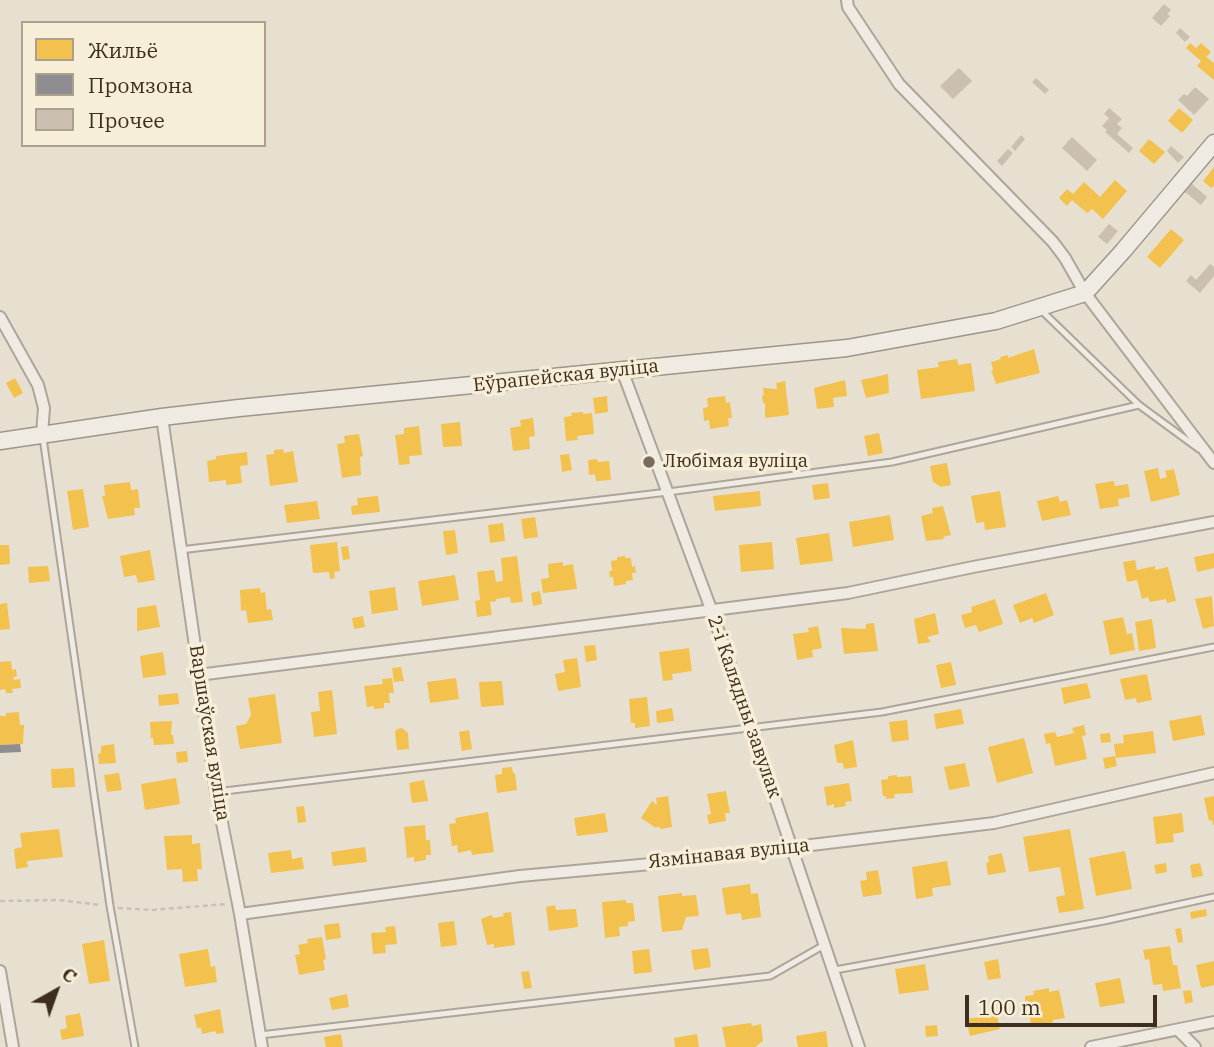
<!DOCTYPE html>
<html>
<head>
<meta charset="utf-8">
<style>
  body { margin:0 }
  #map { position:relative; width:1214px; height:1047px; overflow:hidden; background:#e7e0d1; font-family:"IBM Plex Serif",serif }
  canvas { display:block }
  .legend { position:absolute; left:21px; top:21px; width:245px; height:126px; box-sizing:border-box; background:#f7eed8; border:2px solid #ada18e; margin:0; padding:9px 12px; list-style:none; font-size:21px; color:#3d2e20 }
  .legend li { display:flex; align-items:center; gap:14px; height:35px }
  .legend b { width:35px; border:2px solid #ada18e }
  .north { position:absolute; left:21px; top:956px; width:70px; height:70px; -webkit-text-stroke:5px #f7eed8; paint-order:stroke; rotate:40deg; font-size:19px; font-weight:700; line-height:28px; text-align:center; color:#3d2e20 }
  .north::after { content:''; display:block; margin:auto; width:24px; height:32px; background:#3d2e20; clip-path:polygon(50% 0,100% 100%,50% 72%,0 100%) }
  .scale { position:absolute; left:965px; top:995px; width:192px; height:32px; box-sizing:border-box; border:4px solid #3d2e20; border-top:0; padding-left:9px; font-size:21px; line-height:24px; white-space:nowrap; color:#3d2e20; -webkit-text-stroke:5px #f7eed8; paint-order:stroke }
</style>
</head>
<body>
<div id="map">
<canvas width="1214" height="1047"></canvas>
<ul class="legend">
<li><b style="height:19px;background:#f2c14e"></b>Жильё</li>
<li><b style="height:19px;background:#8d8d92"></b>Промзона</li>
<li><b style="height:19px;background:#cbbfb2"></b>Прочее</li>
</ul>
<div class="north">С</div>
<div class="scale">100 m</div>
</div>
<script>
const g = document.querySelector('canvas').getContext('2d');
g.lineJoin = 'round';
function fillPath(path, color) { g.fillStyle = color; g.fill(path, 'evenodd'); }
const shape = rows => new Path2D(rows.map(r => 'M' + r).join(''));
function stroke(path, color, width, dash) { g.strokeStyle = color; g.lineWidth = width; g.lineCap = dash ? 'butt' : 'round'; g.setLineDash(dash || []); g.stroke(path); }
function drawText(font, color, halo, rows, align = 'center') {
  g.font = font + ' "IBM Plex Serif",serif'; g.lineWidth = 7; g.setLineDash([]); g.textBaseline = 'middle'; g.strokeStyle = halo; g.fillStyle = color; for (const [text, x, y, turn = 0] of rows) {
    g.save(); g.translate(x, y); g.rotate((+turn || 0) * Math.PI / 180); g.textAlign = isNaN(turn) ? turn : align; if (halo) g.strokeText(text, 0, 0); g.fillText(text, 0, 0); g.restore();
  }
}
fillPath(shape([
  [1190,43,1196,48,1201,43,1211,52,1206,57,1214,63,1214,80,1197,66,1201,61,1186,48],
  [1179,108,1193,120,1182,133,1168,121],
  [1149,139,1165,152,1154,164,1139,151],
  [1214,167,1214,186,1211,188,1203,181],
  [1115,180,1127,191,1103,219,1092,209,1087,213,1072,200,1067,206,1059,198,1067,189,1073,194,1084,182,1100,197],
  [1171,229,1184,240,1160,268,1147,257],
  [1034,349,1040,373,996,384,991,370,993,370,991,362,1001,359,1000,357,1008,355,1008,358],
  [957,359,958,365,971,363,975,391,921,399,917,370,939,367,938,362],
  [888,374,889,393,866,398,861,380],
  [15,378,23,393,14,398,6,383],
  [845,380,847,396,833,398,834,407,817,409,814,388],
  [785,381,789,415,765,418,765,403,763,403,762,396,764,395,763,388,777,389,776,383],
  [607,396,608,412,595,414,593,398],
  [725,396,726,403,730,402,732,418,728,418,729,426,710,429,709,420,704,421,703,408,708,407,707,398],
  [583,412,583,414,592,413,594,434,577,436,578,440,566,441,564,417,572,416,571,413],
  [533,418,535,436,529,437,530,449,513,451,510,428,521,426,520,420],
  [460,422,462,446,443,447,441,424],
  [419,426,422,455,409,456,410,464,399,465,395,435,404,434,404,428],
  [879,433,883,453,868,456,864,436],
  [359,434,363,456,360,457,361,475,342,478,337,444,345,443,344,436],
  [283,449,284,453,293,451,298,482,270,486,266,455,274,454,274,450],
  [247,452,248,465,240,466,242,483,226,485,226,480,209,482,207,461,216,459,216,456],
  [569,454,572,470,562,472,560,455],
  [597,459,598,462,609,461,611,480,596,481,595,474,589,475,588,460],
  [947,463,951,485,941,487,933,482,930,466],
  [1158,468,1160,479,1167,477,1165,471,1174,469,1180,495,1151,502,1144,471],
  [1114,481,1115,486,1128,484,1130,497,1118,499,1119,506,1100,509,1095,484],
  [130,482,131,490,138,489,140,508,134,508,135,515,108,519,102,496,105,496,104,485],
  [828,483,830,498,814,500,812,485],
  [83,489,89,527,73,530,67,491],
  [760,491,761,506,715,511,713,496],
  [1000,491,1006,527,985,530,984,522,976,523,971,496],
  [378,496,380,512,352,515,351,506,358,505,357,498],
  [1058,496,1060,502,1067,500,1071,515,1042,521,1037,501],
  [317,501,320,519,287,523,284,505],
  [943,506,951,535,943,537,944,539,926,541,921,516,933,513,932,508],
  [890,515,894,540,853,547,849,522],
  [535,517,538,537,524,539,521,519],
  [503,523,505,541,490,543,488,525],
  [455,530,458,553,446,555,443,531],
  [829,533,833,561,800,565,796,538],
  [337,542,340,571,334,572,335,578,330,579,329,572,313,573,310,545],
  [772,542,774,569,741,572,739,545],
  [0,545,9,545,10,564,0,565],
  [348,546,350,559,343,560,341,547],
  [150,550,155,580,138,583,136,575,124,577,120,556],
  [1214,553,1214,568,1197,572,1194,557],
  [517,556,523,602,511,603,510,597,496,599,496,601,490,602,492,615,477,617,475,601,480,600,477,572,494,570,496,582,503,581,501,558],
  [625,556,625,558,631,558,632,567,635,566,636,573,632,573,633,580,626,581,626,584,614,586,613,577,610,577,609,571,612,571,611,561,617,560,617,557],
  [1135,560,1137,570,1155,566,1155,570,1168,567,1176,601,1167,603,1166,599,1150,602,1148,597,1142,599,1137,580,1127,582,1123,562],
  [563,562,563,566,573,564,577,589,543,593,541,579,549,578,548,564],
  [48,566,50,581,29,583,28,567],
  [455,575,459,600,422,606,418,581],
  [395,587,398,610,372,614,369,591],
  [260,588,261,593,265,592,267,610,271,609,273,620,248,623,246,610,241,611,240,590],
  [540,591,542,604,533,606,531,593],
  [1046,593,1054,615,1034,623,1032,618,1020,623,1013,605],
  [1212,596,1214,626,1203,629,1195,599],
  [995,599,1003,624,979,632,976,625,965,628,961,615,972,612,971,607],
  [7,603,10,629,0,630,0,604],
  [156,605,160,627,137,631,137,608],
  [935,613,939,634,927,637,931,642,918,644,914,619],
  [363,616,365,627,354,629,352,618],
  [1123,617,1127,634,1132,633,1135,650,1110,655,1103,621],
  [1152,619,1156,648,1139,651,1135,622],
  [874,623,878,651,844,654,841,628,866,629,866,624],
  [818,626,822,648,812,650,813,657,797,660,793,634,809,632,808,628],
  [595,645,597,660,586,662,584,646],
  [689,648,692,671,672,674,673,680,663,681,659,652],
  [163,652,166,675,143,678,140,656],
  [577,658,581,687,558,691,555,674,565,672,563,660],
  [11,661,12,670,16,669,17,676,13,677,14,680,20,679,21,688,12,689,13,693,6,693,5,689,0,690,0,662],
  [951,662,956,685,941,688,936,665],
  [401,667,404,681,394,682,392,668],
  [1147,674,1152,700,1137,703,1136,698,1125,700,1120,679],
  [392,678,394,693,389,693,390,703,384,703,384,708,374,709,374,706,367,707,364,686,383,684,382,679],
  [456,678,459,699,430,703,427,682],
  [502,681,504,705,481,707,479,682],
  [1087,683,1091,698,1064,704,1061,688],
  [332,690,337,734,314,737,311,712,320,711,318,692],
  [178,693,179,704,159,706,158,695],
  [275,694,282,743,240,749,236,726,246,724,251,715,248,698],
  [647,697,650,726,635,728,635,723,631,723,629,699],
  [672,708,674,721,657,723,656,711],
  [961,709,964,724,936,729,934,714],
  [19,712,20,725,24,725,23,744,0,745,0,716,6,716,6,713],
  [1201,715,1205,735,1173,741,1169,721],
  [907,720,909,740,892,742,889,722],
  [172,721,171,735,173,735,174,744,154,745,153,738,151,738,150,722],
  [1084,725,1086,735,1082,736,1087,759,1055,766,1050,743,1046,744,1044,734,1055,732,1057,737,1074,733,1072,728],
  [402,728,408,733,409,749,397,750,395,732,397,729],
  [469,730,472,749,462,751,459,732],
  [1153,731,1156,753,1116,758,1114,744,1124,743,1123,735],
  [1110,733,1111,742,1101,743,1100,734],
  [1024,738,1033,773,997,783,988,747],
  [853,740,857,767,844,769,843,763,837,763,834,745],
  [114,744,116,763,99,764,98,754,101,753,101,746],
  [187,751,188,762,177,763,176,752],
  [1115,756,1117,766,1105,769,1103,758],
  [965,763,970,786,949,790,944,767],
  [512,767,513,773,515,773,517,790,497,793,495,775,502,774,502,768],
  [74,768,75,787,52,788,51,769],
  [119,773,122,790,107,792,104,775],
  [897,775,897,777,911,776,913,793,894,794,895,798,886,799,886,796,883,796,881,780,888,779,888,776],
  [176,778,180,804,145,810,141,784],
  [424,780,428,801,412,803,409,783],
  [849,783,852,801,845,802,846,806,834,808,834,804,827,806,824,787],
  [726,791,730,813,725,813,726,821,709,824,707,815,711,814,707,794],
  [668,796,672,827,661,829,658,826,656,828,641,818,652,801,657,805,656,798],
  [1214,796,1214,825,1213,825,1212,820,1209,821,1204,798],
  [304,806,306,822,298,823,296,807],
  [488,812,494,852,472,855,471,850,458,853,457,845,452,846,449,824,456,823,455,818],
  [605,813,608,832,577,836,574,818],
  [1182,813,1184,832,1173,834,1174,842,1156,844,1153,817],
  [425,825,426,840,430,840,431,855,426,855,426,860,414,862,414,857,407,858,404,827],
  [59,829,63,857,27,861,28,867,16,869,14,849,22,847,20,833],
  [1070,829,1084,909,1059,913,1056,897,1065,895,1060,867,1029,872,1023,837],
  [192,835,192,844,200,843,202,869,197,869,198,881,183,882,182,869,167,870,164,836],
  [365,847,367,862,333,866,331,852],
  [291,850,292,859,302,857,304,869,271,873,268,853],
  [1125,851,1132,889,1096,896,1089,858],
  [1002,853,1006,872,988,875,986,863,989,862,988,856],
  [947,861,951,885,932,888,933,896,916,899,912,867],
  [1166,863,1167,872,1156,874,1154,865],
  [1200,863,1203,876,1192,878,1190,865],
  [878,870,882,894,863,897,860,881,867,880,866,872],
  [750,884,751,894,758,893,761,917,742,920,741,913,726,915,722,888],
  [682,893,682,896,696,895,699,916,686,917,682,930,662,932,658,896],
  [626,900,626,903,633,903,635,921,628,922,628,926,619,927,620,936,605,938,602,902],
  [555,905,556,910,576,909,578,927,549,931,546,907],
  [1206,909,1207,916,1191,919,1190,912],
  [511,912,515,945,494,948,494,944,487,945,481,919,491,915,494,918,504,916,503,913],
  [454,921,457,945,441,947,438,923],
  [339,923,341,938,326,940,324,925],
  [395,926,397,944,385,945,386,953,373,954,371,933,386,932,385,927],
  [1181,928,1183,942,1178,943,1175,929],
  [322,937,326,959,323,960,325,970,299,975,295,955,300,954,298,945,308,943,307,939],
  [104,940,110,981,89,984,82,944],
  [1170,946,1173,965,1177,965,1181,988,1163,991,1162,984,1153,985,1149,959,1145,960,1143,950],
  [708,948,711,967,694,970,691,950],
  [208,949,211,967,215,966,217,982,185,987,179,954],
  [649,949,652,972,634,974,632,951],
  [998,959,1001,978,988,980,984,962],
  [1214,961,1214,985,1201,988,1196,965],
  [925,964,929,990,899,994,895,969],
  [529,971,532,988,524,989,521,972],
  [1120,978,1125,1003,1100,1007,1095,983],
  [1049,988,1049,992,1059,990,1065,1018,1053,1020,1052,1023,1031,1025,1030,1017,1026,1018,1025,996,1034,995,1033,991],
  [1191,990,1193,1002,1185,1004,1183,991],
  [347,994,349,1007,332,1010,329,998],
  [220,1009,224,1033,216,1034,216,1031,202,1034,201,1028,197,1028,194,1015],
  [80,1013,84,1036,62,1040,60,1030,67,1028,65,1016],
  [997,1015,1000,1029,970,1036,966,1019],
  [751,1023,752,1026,761,1024,763,1041,755,1047,726,1047,722,1027],
  [937,1025,938,1036,926,1037,925,1026],
  [826,1031,828,1047,798,1047,796,1036],
  [341,1034,343,1047,326,1047,324,1037],
  [697,1034,699,1047,675,1047,674,1038]
]), '#f2c14e');
fillPath(shape([
  [20,744,21,752,0,753,0,745]
]), '#8d8d92');
fillPath(shape([
  [1164,4,1171,10,1167,14,1170,16,1161,26,1152,18],
  [1180,28,1190,37,1185,42,1176,33],
  [959,68,972,81,953,99,940,86],
  [1036,78,1049,90,1045,94,1032,82],
  [1195,87,1209,99,1194,115,1178,100,1184,94,1187,96],
  [1109,108,1122,119,1117,124,1122,128,1117,134,1133,148,1129,153,1105,132,1107,130,1102,126,1109,118,1104,114],
  [1021,135,1025,139,1015,151,1011,147],
  [1072,137,1097,160,1087,171,1062,148],
  [1171,146,1184,157,1178,163,1167,151],
  [1008,149,1013,153,1002,166,997,161],
  [1191,183,1207,197,1201,205,1185,192],
  [1109,224,1118,231,1107,244,1098,237],
  [1210,264,1214,267,1214,276,1200,293,1186,281,1191,275,1196,280]
]), '#cbbfb2');
const lane = shape([
  [1041,310,1139,405,1199,449],
  [43,438,110,906,135,1047],
  [180,550,668,492,892,462,1139,405],
  [216,792,882,712,1214,647],
  [835,970,1104,921,1214,897],
  [260,1035,770,976,826,944]
]);
const street = shape([
  [847,0,848,7,899,84,1053,242,1065,258,1085,293,1214,463],
  [0,317,38,385,44,408,42,434],
  [622,370,711,609,859,1047],
  [162,417,216,792,240,914,262,1047],
  [198,675,848,593,973,567,1214,522],
  [240,914,520,876,662,863,994,823,1214,773],
  [0,971,13,1047],
  [1178,1030,1195,1047],
  [1091,1047,1214,1022]
]);
const secondary = shape([
  [0,441,162,417,239,408,847,348,996,321,1085,293,1123,251,1214,143]
]);
stroke(lane, '#ada599', 9);
stroke(street, '#ada599', 14);
stroke(secondary, '#9c958a', 19);
stroke(shape([
  [0,901,59,900,101,905],
  [118,908,151,910,227,904]
]), '#c8c2b9', 2.5, [5, 3.5]);
stroke(lane, '#efebe3', 5);
stroke(street, '#efebe3', 10);
stroke(secondary, '#efebe3', 16);
for (const [x, y, r, color] of [
  [649,462,7,"#786c5e"]
]) { const dot = new Path2D(); dot.arc(x, y, r, 0, 2 * Math.PI); g.fillStyle = color; g.fill(dot); stroke(dot, '#f7eed8', 2.5); }
drawText('19px', '#3d2e20', '#f7eed8', [
  ["Еўрапейская вуліца",566,376,-6],
  ["2-і Калядны завулак",744,707,71],
  ["Варшаўская вуліца",209,733,81],
  ["Язмінавая вуліца",729,854,-6]
]);
drawText('19px', '#3d2e20', '#f7eed8', [
  ["Любімая вуліца",663,462]
], 'left');
</script>
</body>
</html>
